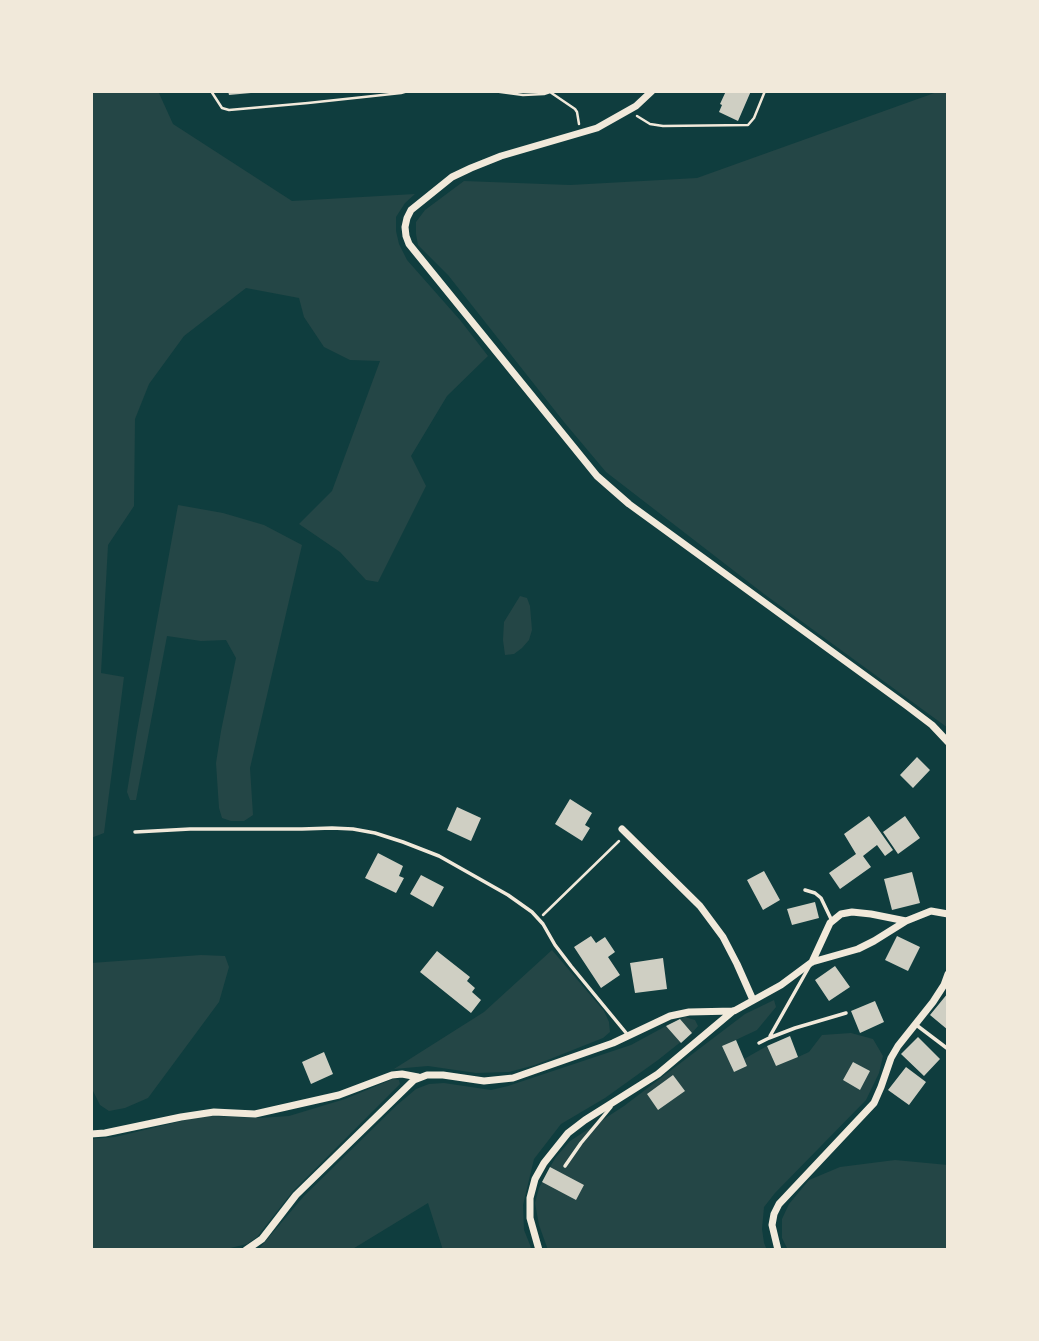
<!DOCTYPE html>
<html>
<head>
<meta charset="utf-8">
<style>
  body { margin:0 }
  #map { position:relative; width:1039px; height:1341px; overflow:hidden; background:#0f3d3e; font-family:"Zilla Slab",serif }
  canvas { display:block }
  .frame { position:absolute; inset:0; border:93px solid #f1e9da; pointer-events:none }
</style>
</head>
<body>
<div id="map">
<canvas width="1039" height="1341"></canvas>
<div class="frame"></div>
</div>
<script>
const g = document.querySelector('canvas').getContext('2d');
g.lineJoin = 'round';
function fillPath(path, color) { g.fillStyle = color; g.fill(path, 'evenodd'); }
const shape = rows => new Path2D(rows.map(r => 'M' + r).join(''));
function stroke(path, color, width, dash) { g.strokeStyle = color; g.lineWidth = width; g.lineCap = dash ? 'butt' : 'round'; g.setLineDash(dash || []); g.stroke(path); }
fillPath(shape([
  [91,91,158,91,173,124,292,201,415,194,405,203,396,217,396,231,399,244,407,260,460,320,488,356,447,396,411,456,426,486,378,582,366,580,340,552,299,524,332,491,380,361,350,360,324,347,304,317,299,298,246,288,184,336,149,384,135,419,134,506,108,545,101,673,124,677,104,833,91,838],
  [940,91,948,91,948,728,764,594,606,472,564,422,448,275,418,245,416,234,416,222,425,210,464,181,570,185,697,178],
  [178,505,223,513,264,525,302,545,250,768,253,815,244,821,231,821,222,818,219,808,216,763,221,731,236,658,226,640,201,641,167,636,136,800,130,800,127,792,137,731],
  [520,596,527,598,530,606,532,630,529,640,522,648,514,654,505,655,503,640,504,622],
  [552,950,604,1011,609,1022,610,1032,603,1038,535,1065,509,1072,476,1073,428,1066,394,1069,484,1012],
  [201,955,225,956,229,967,219,1002,148,1098,125,1108,109,1111,100,1105,91,1087,91,963],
  [774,1000,776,1007,757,1030,723,1046,734,1072,747,1066,744,1059,767,1046,776,1066,798,1057,809,1052,822,1035,851,1033,873,1039,883,1056,879,1073,866,1100,775,1193,764,1207,762,1229,764,1243,767,1250,548,1250,539,1225,535,1203,539,1188,550,1167,556,1157,570,1141,624,1106,745,1014],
  [685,1017,695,1020,698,1026,692,1033,658,1060,605,1098,561,1124,534,1159,523,1205,524,1230,532,1250,443,1250,428,1203,351,1250,258,1250,304,1196,397,1105,416,1089,429,1084,444,1083,491,1090,508,1086,631,1045,666,1026],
  [393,1079,399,1080,400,1084,293,1191,257,1237,247,1244,222,1250,91,1250,91,1139,115,1137,194,1118,210,1116,259,1118,289,1116,345,1099],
  [895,1160,948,1165,948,1250,788,1250,782,1238,782,1219,789,1204,809,1180,840,1167]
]), '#244646');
fillPath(shape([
  [228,91,251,91,251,93,229,95],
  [726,91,751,91,738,121,719,112,722,105,720,104],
  [917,757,930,770,913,788,900,775],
  [570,799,592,813,585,825,590,828,582,841,555,824],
  [457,807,481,818,471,841,447,830],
  [869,816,893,850,885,856,877,845,863,856,871,867,840,889,829,873,856,854,844,834],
  [905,816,920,838,898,854,883,832],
  [378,853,403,866,399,876,404,878,396,893,365,878],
  [764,871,780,900,763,910,747,880],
  [912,872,920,903,892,910,884,879],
  [421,875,444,887,433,907,410,894],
  [815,902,819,918,792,925,787,909],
  [591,936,596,943,605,937,615,952,608,957,620,975,601,988,574,947],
  [897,936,920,947,908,971,885,960],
  [437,951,470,977,467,981,475,988,472,992,481,1000,471,1013,420,972],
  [663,958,667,989,635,993,630,963],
  [835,966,850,987,829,1001,815,980],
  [948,993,948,1030,930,1015],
  [875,1001,884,1022,860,1033,851,1011],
  [680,1019,692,1033,681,1043,666,1026],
  [790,1036,798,1057,776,1066,767,1046],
  [918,1037,940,1059,924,1076,901,1054],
  [736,1040,747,1066,734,1072,722,1046],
  [324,1052,333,1074,311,1084,302,1062],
  [853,1062,870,1071,860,1090,843,1080],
  [906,1067,926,1082,909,1105,888,1090],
  [673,1075,685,1091,658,1110,647,1094],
  [550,1167,584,1185,576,1200,542,1182]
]), '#cfcfc3');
stroke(shape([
  [211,91,222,108,229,110,308,103,401,93,408,91],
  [493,91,523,95,544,94,553,91],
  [550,92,575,109,577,112,579,124],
  [637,116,650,124,663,126,748,125,754,118,765,91],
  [543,915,619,841]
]), '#f1e9da', 2.5);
stroke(shape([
  [135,832,190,829,302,829,332,828,353,829,375,833,403,842,439,856,508,895,532,912,543,924,555,945,571,966,627,1034],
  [805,890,815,893,821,898,832,921],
  [915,1024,948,1049],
  [770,1036,809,967],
  [759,1043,769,1038,795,1028,846,1013],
  [565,1166,581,1143,611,1107]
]), '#f1e9da', 3.5);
stroke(shape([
  [652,91,636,106,597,128,501,156,471,168,452,177,411,210,407,218,405,227,406,236,409,244,597,476,629,504,907,706,932,725,948,742],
  [622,829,700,906,723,937,737,964,753,1000],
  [812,962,830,923,841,914,852,912,871,914,906,921,931,911,948,914],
  [91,1134,105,1133,181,1117,214,1112,255,1114,339,1095,392,1075,402,1074,418,1077],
  [246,1250,262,1239,296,1195,414,1080,427,1075,443,1075,484,1081,513,1078,613,1043,670,1016,689,1012,734,1011,781,985,812,962,858,949,874,941,906,921],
  [539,1250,530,1218,530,1198,535,1179,544,1163,568,1133,585,1120,658,1074,733,1011],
  [778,1250,772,1225,774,1214,779,1204,874,1103,881,1087,891,1058,898,1046,933,1002,944,985,948,974]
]), '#f1e9da', 7);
</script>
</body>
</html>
